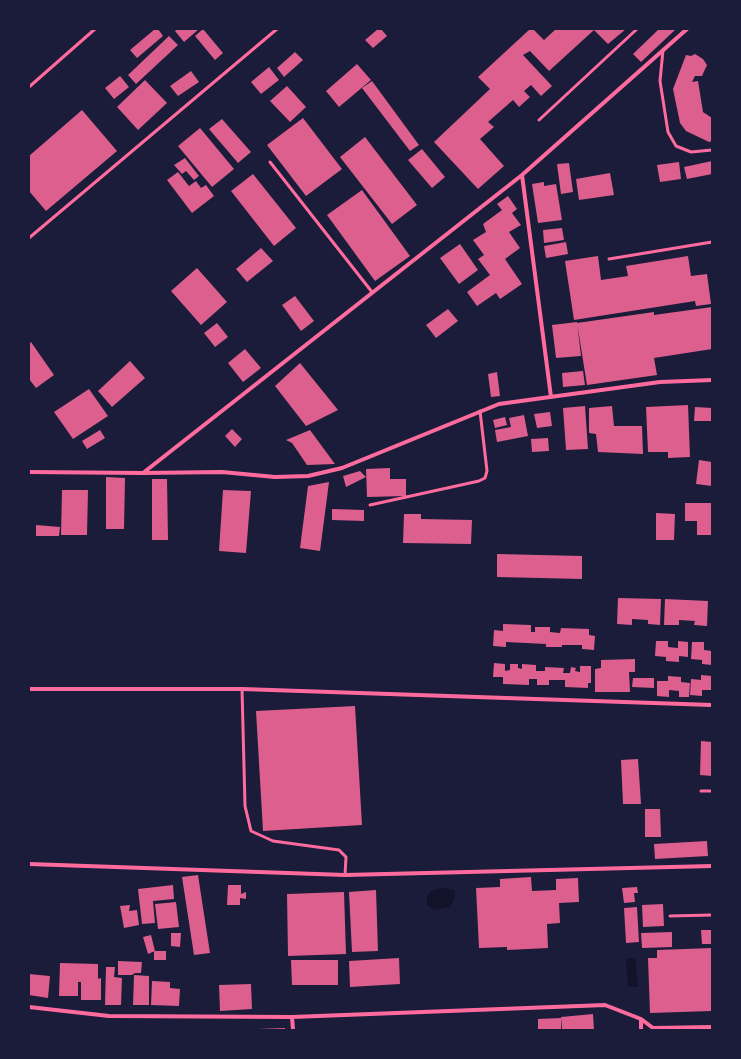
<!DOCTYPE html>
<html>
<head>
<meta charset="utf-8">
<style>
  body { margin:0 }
  #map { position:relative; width:741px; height:1059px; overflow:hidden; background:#1b1b3a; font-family:"Open Sans",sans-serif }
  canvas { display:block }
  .frame { position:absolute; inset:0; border:30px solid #1b1b3a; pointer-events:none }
</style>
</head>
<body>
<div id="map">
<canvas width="741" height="1059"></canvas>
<div class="frame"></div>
</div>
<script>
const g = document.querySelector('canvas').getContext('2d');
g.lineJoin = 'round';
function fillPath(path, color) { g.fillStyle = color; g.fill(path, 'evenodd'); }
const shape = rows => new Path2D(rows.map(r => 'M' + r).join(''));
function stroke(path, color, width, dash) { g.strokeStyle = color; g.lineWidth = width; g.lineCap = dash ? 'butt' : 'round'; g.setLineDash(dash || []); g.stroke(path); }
fillPath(shape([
  [443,888,454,890,455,898,450,907,434,910,427,905,427,897,431,891],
  [635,958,638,987,628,987,626,959]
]), '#12122b');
fillPath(shape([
  [155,29,158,29,163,36,137,58,130,50],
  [177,29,199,29,184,42,175,31],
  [203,29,223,53,215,60,195,36],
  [378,29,381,29,387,36,373,48,365,40],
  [530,29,533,29,544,40,556,29,626,29,608,44,594,30,549,71,530,51,523,55,552,86,541,96,531,85,524,91,530,97,519,107,513,100,488,122,494,127,480,139,504,166,478,189,434,142,490,89,478,77],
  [659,29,676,29,641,62,633,54],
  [169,36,178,45,136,84,128,75],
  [295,52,303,60,284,77,277,68],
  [695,54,703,59,707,65,702,76,695,76,692,82,698,81,703,112,712,118,712,141,709,142,686,131,680,123,673,89,686,55,691,56],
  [357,64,371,80,339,107,326,91],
  [269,67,279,80,261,94,251,82],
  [191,71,199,82,178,96,170,86],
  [120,76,129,87,114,99,105,88],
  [145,80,167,103,138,130,117,107],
  [372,81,419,145,410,151,362,88],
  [287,86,306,107,290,122,270,101],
  [82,110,117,151,46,211,29,191,29,156],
  [303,118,342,169,306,196,267,145],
  [222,119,251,152,238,163,209,129],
  [200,128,234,169,212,187,178,146],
  [365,137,417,205,392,224,340,157],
  [422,149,445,177,432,188,408,160],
  [185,158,199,176,194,180,186,171,182,174,174,165],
  [712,161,712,174,687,179,684,167],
  [679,162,681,179,660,182,657,165],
  [569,163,573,192,561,194,557,164],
  [178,172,189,186,196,181,201,188,206,185,214,196,192,213,167,180],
  [610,173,614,195,579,200,576,179],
  [253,174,296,228,274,246,231,191],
  [544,182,544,186,556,184,562,220,538,223,532,184],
  [362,190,410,256,375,281,327,215],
  [508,196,517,209,512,213,521,225,509,232,520,248,505,259,522,284,500,299,496,293,477,306,467,292,490,275,478,259,484,255,473,240,486,232,483,224,502,210,497,204],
  [562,228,564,240,544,243,543,230],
  [566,242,568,254,546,258,544,246],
  [460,244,478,270,459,284,440,258],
  [261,248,273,261,247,282,236,269],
  [598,256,601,280,628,276,626,266,688,256,691,276,707,274,711,304,696,306,695,301,574,320,565,261],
  [197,268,227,302,201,325,171,291],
  [295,296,314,321,301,331,282,305],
  [712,307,712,349,654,358,657,375,587,385,577,323,654,312,654,315],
  [448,309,458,321,436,338,426,325],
  [577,322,581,356,556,358,552,325],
  [217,323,228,337,215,347,204,333],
  [31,342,54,375,36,388,29,379,29,344],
  [245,349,261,368,243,382,228,363],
  [130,361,145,378,112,407,98,391],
  [300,363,338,410,306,426,275,386],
  [583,371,585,385,563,387,562,373],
  [497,372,500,396,491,397,488,374],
  [89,389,108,416,73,439,54,412],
  [688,405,690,457,668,458,668,452,648,452,646,407],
  [585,406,588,449,566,450,563,408],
  [612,406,614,426,642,426,643,454,598,452,596,434,589,433,589,408],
  [695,407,712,408,712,421,694,421],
  [550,412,552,426,537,428,534,414],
  [524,415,528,436,497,442,495,430,511,427,509,418],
  [505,417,507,425,495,428,493,420],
  [232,429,242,439,235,447,225,436],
  [100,430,105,438,87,449,82,441],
  [310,430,335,464,307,465,292,443,286,440],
  [548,438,549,451,532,452,531,439],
  [699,460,712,462,712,486,696,484],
  [390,468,390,479,406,479,406,496,367,497,366,469],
  [360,471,366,477,346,487,343,476],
  [106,477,125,478,124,529,106,529],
  [152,479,167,479,168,540,152,540],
  [329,482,320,551,300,548,308,486],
  [62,490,88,490,87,535,61,535],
  [223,490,251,491,246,553,219,551],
  [685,503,712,503,712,535,697,535,697,521,685,521],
  [332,509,364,510,364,521,332,520],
  [656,513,675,514,674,540,656,540],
  [404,514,421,514,421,519,472,520,471,544,403,543],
  [36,525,60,527,59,536,36,536],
  [497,554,582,556,582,579,497,577],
  [618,598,661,599,660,625,648,624,648,620,632,619,632,625,617,624],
  [665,599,708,601,707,626,694,625,695,621,679,620,679,625,664,625],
  [503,624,531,625,531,632,535,632,535,627,550,627,550,632,560,633,561,628,589,629,589,635,595,636,594,650,582,649,582,645,562,645,562,647,546,647,546,644,506,642,506,647,493,646,494,630,503,631],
  [656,641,668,641,668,647,678,648,678,641,688,642,688,657,679,656,679,662,666,661,666,657,655,656],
  [692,642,704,642,704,650,712,651,712,665,702,664,702,660,691,659],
  [635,659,635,672,629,672,630,692,595,692,595,669,601,668,601,660],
  [494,663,505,664,505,671,510,670,510,664,518,664,518,668,522,669,522,664,536,665,536,671,545,671,545,667,564,668,563,673,570,673,571,667,576,668,575,671,580,672,580,666,591,666,591,683,588,683,588,688,565,687,565,680,549,680,549,685,537,685,537,679,529,679,529,685,503,684,503,677,493,677],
  [701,675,712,676,712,690,702,690,702,696,690,695,691,679,701,680],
  [668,676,681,677,681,682,690,683,689,697,679,697,679,691,669,690,669,697,657,696,657,681,668,681],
  [633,678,654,678,654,688,632,687],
  [355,706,362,825,263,831,256,711],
  [701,741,712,742,712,776,700,775],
  [638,759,641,804,623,804,621,760],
  [645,809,660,809,661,837,645,837],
  [707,841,708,856,655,859,654,844],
  [198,875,210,953,194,955,182,877],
  [531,877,532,891,556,890,556,879,578,878,579,902,559,903,560,923,547,924,548,948,507,950,507,947,479,948,476,888,500,887,500,879],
  [173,885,174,899,153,901,155,923,142,924,138,889],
  [228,885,241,885,241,894,246,892,246,899,240,898,240,905,227,905],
  [637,887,638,893,634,893,635,902,624,903,622,888],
  [376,890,378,951,352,952,349,892],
  [344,892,346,954,288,956,287,894],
  [176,902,179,927,158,929,155,904],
  [663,904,664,926,643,927,642,905],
  [130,905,129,911,137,910,139,925,124,928,120,906],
  [637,907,639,942,626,943,624,908],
  [701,930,712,930,712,944,702,944],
  [672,932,672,947,642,948,641,933],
  [171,933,181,933,180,947,171,946],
  [151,935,155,951,148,954,143,937],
  [712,948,712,1011,650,1013,648,958,657,958,657,950],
  [154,951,166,951,166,960,154,960],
  [399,958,400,984,350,987,349,961],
  [291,960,338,960,338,985,292,985],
  [118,961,142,962,141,973,135,973,132,975,118,975],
  [60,963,98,964,98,979,101,978,101,1000,81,1000,81,982,78,982,78,996,59,996],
  [106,967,115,967,114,977,122,978,121,1005,105,1005],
  [29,974,50,976,48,998,29,995],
  [134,975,149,976,149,1005,133,1005],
  [152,981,170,982,170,988,180,989,179,1006,151,1005],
  [251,984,252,1009,220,1011,219,985],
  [593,1014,594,1030,562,1030,561,1017],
  [561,1018,561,1030,538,1030,538,1019],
  [285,1028,285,1030,257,1030,257,1029]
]), '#dd5f8e');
stroke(shape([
  [663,50,660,81,668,132,676,146,691,152,712,150],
  [29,87,95,29],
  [539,120,637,29],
  [270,162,372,292],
  [29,238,277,29],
  [609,259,712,242],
  [370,505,479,481,485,478,487,471,480,411],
  [242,689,245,806,251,831,273,841,339,850,346,857,345,875],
  [701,791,712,791],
  [670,916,712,915]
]), '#ff6b9d', 3);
stroke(shape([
  [522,175,551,397],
  [29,472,143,473,222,472,275,477,308,476,342,468,499,404,660,382,712,380],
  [143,473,522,175,687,29],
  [29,689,242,689,712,705],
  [29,864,345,875,712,866],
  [29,1007,109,1016,292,1017,605,1005,641,1019,653,1028,712,1027],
  [292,1017,293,1030],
  [641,1019,641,1030]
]), '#ff6b9d', 4);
</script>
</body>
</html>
